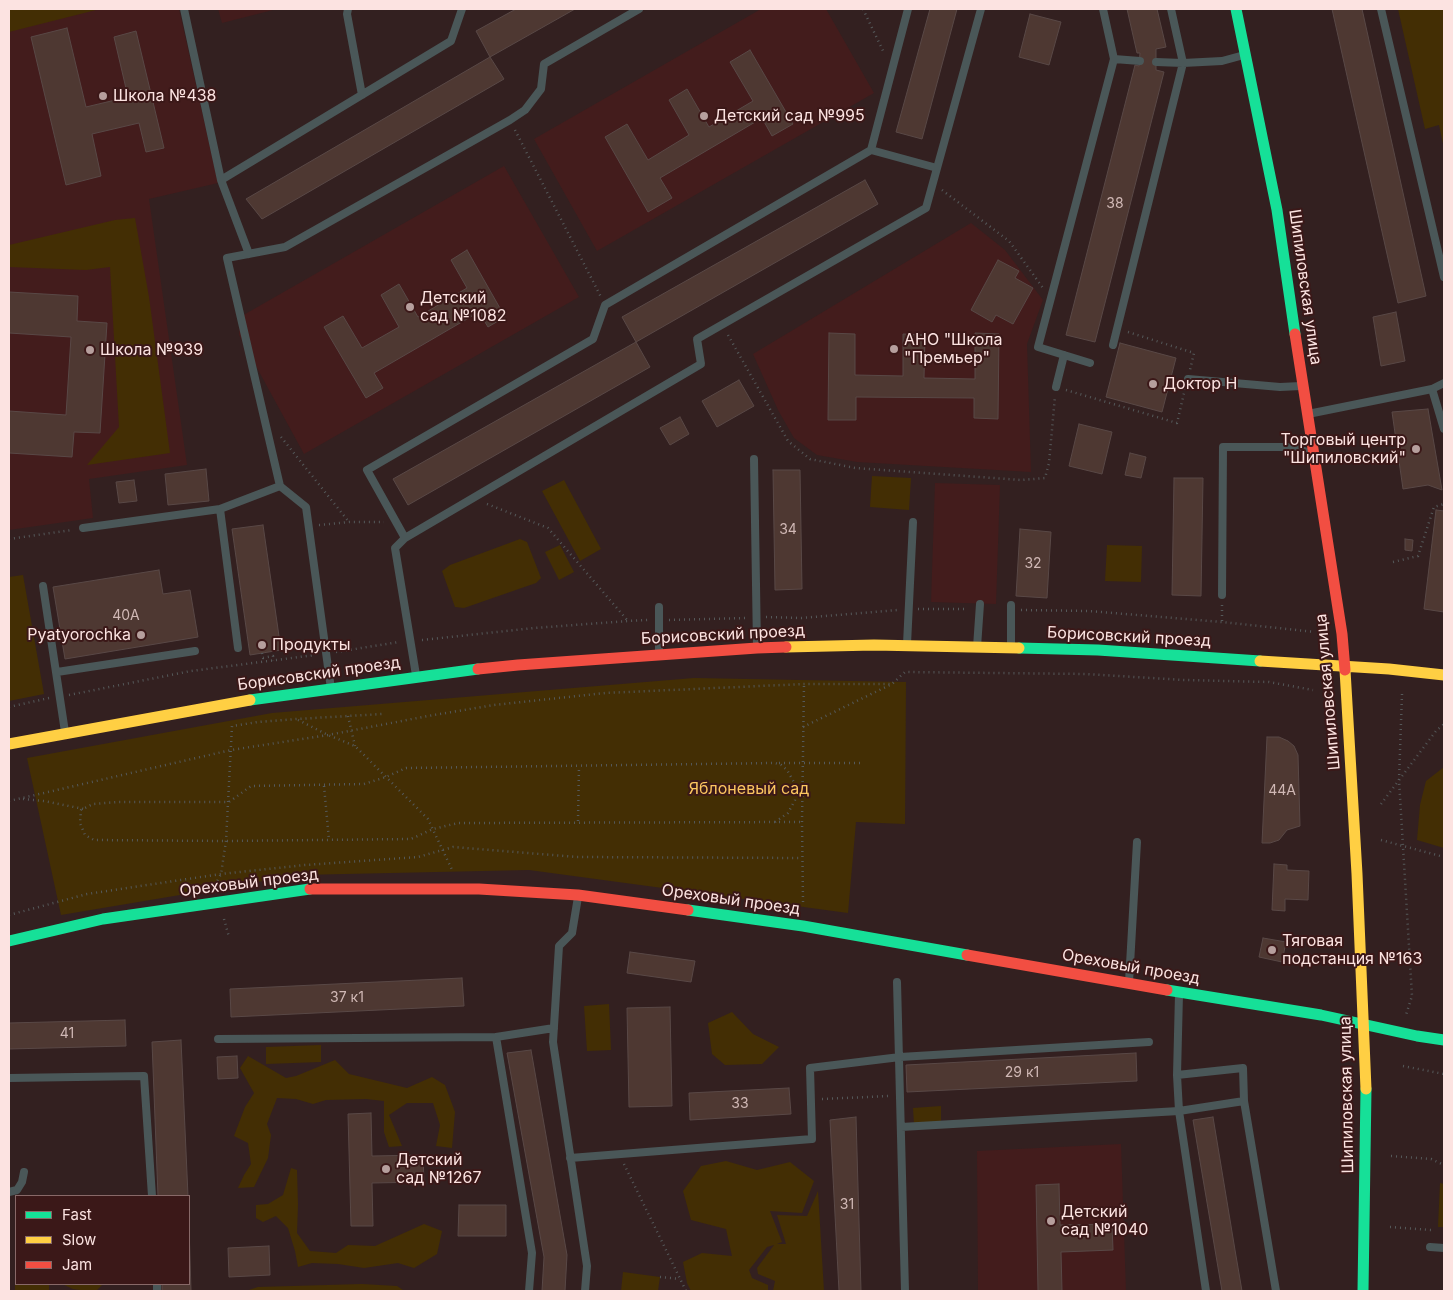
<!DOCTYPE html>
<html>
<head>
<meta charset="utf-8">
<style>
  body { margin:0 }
  #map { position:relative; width:1453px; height:1300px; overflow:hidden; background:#332020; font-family:Inter,sans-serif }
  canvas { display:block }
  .frame { position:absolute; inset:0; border:10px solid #fce3e1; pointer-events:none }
  .legend { position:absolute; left:15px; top:1195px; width:175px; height:90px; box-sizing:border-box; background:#3b1818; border:1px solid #886968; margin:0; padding:6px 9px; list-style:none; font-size:15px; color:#fce3e1 }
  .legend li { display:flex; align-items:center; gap:10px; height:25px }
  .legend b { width:25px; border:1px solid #886968 }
</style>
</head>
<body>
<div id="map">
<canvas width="1453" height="1300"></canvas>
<div class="frame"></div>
<ul class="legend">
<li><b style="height:6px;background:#16e098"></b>Fast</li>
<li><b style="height:6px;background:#ffcf43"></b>Slow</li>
<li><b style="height:6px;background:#f24e42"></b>Jam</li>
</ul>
</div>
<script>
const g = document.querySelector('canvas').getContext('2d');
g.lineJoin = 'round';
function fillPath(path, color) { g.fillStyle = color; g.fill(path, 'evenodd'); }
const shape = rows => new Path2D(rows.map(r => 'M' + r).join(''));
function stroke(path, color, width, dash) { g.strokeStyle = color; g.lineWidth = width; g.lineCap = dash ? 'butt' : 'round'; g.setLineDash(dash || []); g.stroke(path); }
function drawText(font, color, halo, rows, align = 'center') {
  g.font = font + ' Inter,sans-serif'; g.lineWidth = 4; g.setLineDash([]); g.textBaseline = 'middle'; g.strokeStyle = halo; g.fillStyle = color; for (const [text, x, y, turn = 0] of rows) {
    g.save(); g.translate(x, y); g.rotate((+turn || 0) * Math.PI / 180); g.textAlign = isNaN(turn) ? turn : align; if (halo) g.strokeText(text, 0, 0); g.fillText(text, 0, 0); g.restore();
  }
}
fillPath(shape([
  [9,9,179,9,218,183,149,199,187,465,89,479,93,518,9,530],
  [218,9,277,9,222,23],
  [761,9,826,9,874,93,597,251,534,139],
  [504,166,579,297,304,454,239,335,240,317],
  [971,223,1005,250,1043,300,1027,344,1031,472,857,462,817,455,794,438,778,410,753,354],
  [935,483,1000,485,996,604,931,602],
  [1121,1144,1126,1291,978,1291,977,1151]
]), '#431c1c');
fillPath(shape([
  [9,9,100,9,9,32],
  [1398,9,1444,9,1444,148,1439,125,1425,129],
  [135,218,149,297,170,453,87,465,119,427,110,267,86,270,9,267,9,245,115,220],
  [872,476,911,478,909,510,870,507],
  [564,480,601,549,580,561,542,491],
  [520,539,527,542,541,578,536,583,464,608,455,607,442,571,450,565],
  [560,545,574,572,559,580,545,552],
  [1107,545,1142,546,1141,582,1105,581],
  [23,575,44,694,9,701,9,577],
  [694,678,906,682,905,824,856,822,848,913,529,870,299,875,61,915,27,758,272,713],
  [1444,767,1444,848,1417,840,1420,805,1426,781],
  [609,1004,611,1050,587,1051,584,1006],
  [732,1012,753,1034,779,1047,762,1064,725,1065,712,1054,708,1023],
  [321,1045,321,1062,266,1064,266,1047],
  [248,1056,286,1078,296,1076,335,1060,349,1074,407,1088,432,1077,445,1085,455,1112,452,1148,436,1146,440,1125,433,1103,407,1103,389,1115,402,1146,389,1147,384,1132,384,1101,366,1099,326,1100,313,1104,296,1099,277,1098,267,1124,271,1135,268,1158,254,1187,238,1188,244,1175,251,1164,248,1143,234,1136,245,1107,254,1093,240,1068],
  [941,1106,941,1122,914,1124,913,1108],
  [726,1161,757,1170,790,1162,814,1181,802,1213,770,1211,782,1242,777,1244,786,1244,777,1215,807,1216,818,1191,824,1291,773,1291,775,1281,758,1274,757,1268,774,1245,767,1247,749,1270,752,1278,768,1285,768,1291,691,1291,687,1283,683,1262,702,1253,732,1256,726,1229,691,1220,683,1191,701,1166],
  [291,1168,297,1170,298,1205,297,1233,310,1251,336,1253,348,1245,375,1246,424,1224,442,1231,437,1254,414,1268,398,1263,364,1268,338,1264,312,1263,298,1267,295,1251,288,1228,276,1216,263,1222,256,1218,256,1205,268,1204,283,1195],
  [1440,1183,1444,1184,1444,1227,1438,1227],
  [15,1265,16,1284,49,1284,49,1291,15,1291],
  [623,1272,660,1277,658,1291,621,1291],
  [62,1284,103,1284,96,1291,87,1291,73,1289],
  [362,1284,397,1286,403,1290,246,1291,258,1287]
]), '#432e04');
const building = shape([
  [516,9,575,9,490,57,476,31,516,9],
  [930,9,957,9,922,139,896,132,930,9],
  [1127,9,1157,9,1166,47,1156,49,1156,70,1164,72,1095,342,1066,335,1135,65,1139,66,1140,53,1137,53,1127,9],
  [1332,9,1362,9,1426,296,1398,303,1332,9],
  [1030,14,1061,22,1049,65,1019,57,1030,14],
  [67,28,86,107,128,97,114,37,136,31,164,148,146,152,139,123,92,134,101,176,66,185,31,37,67,28],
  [750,50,793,124,772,136,762,118,660,178,672,198,648,212,605,137,627,124,648,160,689,135,669,100,687,89,709,127,753,101,730,62,750,50],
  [490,57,504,79,262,219,246,199,490,57],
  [865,180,878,204,636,342,622,317,865,180],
  [467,250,505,317,488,327,479,312,424,344,374,373,383,388,366,398,324,327,343,316,362,348,399,327,381,295,399,284,418,317,467,288,451,260,467,250],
  [998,260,1019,271,1015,278,1033,288,1013,324,996,315,992,322,971,310,998,260],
  [9,292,78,296,77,321,107,323,100,433,74,432,72,457,9,453,9,411,66,415,71,337,9,333,9,292],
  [1396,312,1405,361,1381,366,1373,317,1396,312],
  [829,333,855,334,855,375,903,376,903,334,925,335,924,378,975,379,975,333,999,334,998,419,974,418,974,398,856,397,856,420,828,420,829,333],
  [636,342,650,367,408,505,393,479,636,342],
  [1120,343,1176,358,1162,412,1106,397,1120,343],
  [739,380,754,406,717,427,702,401,739,380],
  [1428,409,1442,490,1428,485,1403,489,1392,412,1428,409],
  [680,417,689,434,670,445,660,428,680,417],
  [1079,424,1112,432,1102,474,1069,466,1079,424],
  [1130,453,1146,457,1141,478,1125,475,1130,453],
  [206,469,209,501,168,505,165,474,206,469],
  [773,470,800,470,802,589,775,590,773,470],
  [1174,478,1203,478,1201,596,1172,595,1174,478],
  [134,480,137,501,119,503,116,482,134,480],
  [1436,510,1444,511,1444,612,1424,609,1436,510],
  [263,525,281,650,250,655,232,529,263,525],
  [1020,529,1051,532,1047,598,1016,596,1020,529],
  [1405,539,1413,540,1412,551,1405,550,1405,539],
  [159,570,163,594,190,590,198,637,65,659,53,587,159,570],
  [1267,737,1279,737,1288,741,1294,746,1298,755,1300,826,1287,830,1279,840,1270,843,1262,843,1267,737],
  [1274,864,1287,865,1287,870,1309,871,1308,900,1285,899,1285,911,1272,910,1274,864],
  [1263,938,1286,942,1282,962,1259,957,1263,938],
  [630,952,695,961,691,982,627,973,630,952],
  [462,978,464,1006,231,1017,230,989,462,978],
  [670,1007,672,1106,629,1107,627,1008,670,1007],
  [125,1020,126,1046,9,1049,9,1023,125,1020],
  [181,1040,188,1196,158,1196,152,1042,181,1040],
  [531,1050,567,1255,565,1291,542,1291,544,1257,507,1053,531,1050],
  [1136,1053,1137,1081,907,1092,906,1065,1136,1053],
  [237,1056,238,1078,218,1079,217,1057,237,1056],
  [789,1088,791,1114,690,1120,689,1093,789,1088],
  [371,1113,372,1156,423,1155,424,1182,372,1183,373,1226,351,1226,348,1114,371,1113],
  [856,1117,861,1291,839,1291,830,1120,856,1117],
  [1213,1117,1235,1250,1242,1291,1222,1291,1193,1120,1213,1117],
  [1059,1184,1060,1225,1112,1224,1113,1250,1061,1252,1062,1291,1038,1291,1036,1185,1059,1184],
  [459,1205,506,1205,506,1236,458,1236,459,1205],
  [189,1226,191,1291,162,1291,162,1284,189,1284,189,1226],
  [269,1246,270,1275,229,1277,228,1248,269,1246]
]);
fillPath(building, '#4e3832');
stroke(building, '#594846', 1);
stroke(shape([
  [863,9,884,53],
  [515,130,601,297],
  [942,190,1009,241,1043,288],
  [1128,332,1194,353,1190,370],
  [728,335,788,441,810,459,855,468,1021,480,1045,478,1049,463,1055,396],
  [1066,390,1177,423,1185,389],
  [281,437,349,522],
  [487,504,548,528,628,621],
  [319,525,349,522,384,522],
  [9,539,72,530],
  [1393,562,1418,556,1434,507,1444,504],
  [918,609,968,609],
  [1021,610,1089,611,1222,622,1315,632],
  [766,617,801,618,898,610],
  [669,620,746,618],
  [1222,621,1222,604],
  [422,640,534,628,628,621,648,620],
  [336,652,399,642],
  [262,653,263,658,273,656,273,661],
  [1402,694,1399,780,1412,996,1406,1015],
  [69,695,191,671,315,655],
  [9,707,49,698],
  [348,716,355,746],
  [298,720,328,735,355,746,428,819,453,872],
  [803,727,892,684,905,672,1086,674,1184,680,1269,682,1313,690],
  [779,763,860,763],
  [324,786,329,840],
  [23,799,44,801,84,809],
  [9,801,231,750,328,735,428,716,494,705,605,693,804,684,892,684],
  [1381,804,1436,731,1444,724],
  [578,821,579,766],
  [775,822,788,813,795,800,796,792,795,784,787,770,781,765,775,763,406,768,386,777,364,784,251,786,229,802,118,802,93,804,81,810,80,823,85,835,94,840,226,841,411,839,433,829,458,823,802,822],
  [1381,840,1444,857],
  [215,885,221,874,226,841,232,726,258,722,297,719,382,714],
  [803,902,802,822,804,684],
  [9,915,87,894,221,874,305,865,418,857,453,847,577,857,802,858],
  [224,919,229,937],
  [1403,1066,1444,1074],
  [822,1099,889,1096],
  [1391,1156,1431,1159,1444,1165],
  [624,1164,686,1291],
  [1390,1227,1431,1230],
  [660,1277,680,1279]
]), '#55595a', 2.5, [1, 4]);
stroke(shape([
  [184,9,221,180],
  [348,9,347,14,362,95],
  [1381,9,1444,277],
  [1114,59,1140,61],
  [1156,62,1183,63,1222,61,1244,55],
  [871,150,908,9],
  [249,254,221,180,451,41,462,9],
  [1113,345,1183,63,1171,9],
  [1090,363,1038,347,1114,59,1103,9],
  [1188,379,1280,387,1301,386],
  [1056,387,1064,355],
  [1432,389,1444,429],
  [1308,414,1432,389,1444,383],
  [754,459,757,647],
  [220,509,238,648],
  [83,528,220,509,280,486],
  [405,538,367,470,593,339,605,305,871,150,937,168],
  [43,586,65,732],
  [1222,595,1223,447,1291,447,1311,453],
  [659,607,659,653],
  [907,644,913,522],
  [977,647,980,604],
  [1011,647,1011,605],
  [57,672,195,651],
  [416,675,395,548,405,538,701,364,697,339,926,208,981,9],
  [331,689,306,507,280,486,227,258,285,247,510,120,525,110,541,89,544,64,639,9],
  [578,897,572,933,559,946,553,1042,587,1266,585,1291],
  [897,982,905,1291],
  [1129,982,1137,842],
  [1179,994,1177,1075,1179,1111,1206,1291],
  [218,1039,496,1037],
  [9,1078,144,1076,152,1196],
  [1244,1101,1276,1291],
  [901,1127,1179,1111,1244,1101,1243,1068,1177,1075],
  [570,1158,812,1139,810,1068,900,1057,1149,1042],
  [9,1192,17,1190,22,1182,24,1172],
  [1430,1247,1444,1248],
  [157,1284,157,1291],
  [529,1291,532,1253,496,1037,554,1028]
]), '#4a5758', 8);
stroke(shape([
  [1236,9,1277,210,1295,334],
  [1019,648,1098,650,1260,661],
  [250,700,478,669],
  [688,910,803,926,967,955],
  [9,941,103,919,310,889],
  [1167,990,1321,1015,1417,1036,1444,1040],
  [1363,1291,1366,1089]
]), '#16e098', 11);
stroke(shape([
  [786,647,874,645,1019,648],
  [1260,661,1389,669,1444,675],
  [1345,670,1357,874,1366,1089],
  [9,744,250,700]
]), '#ffcf43', 11);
stroke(shape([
  [1295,334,1342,634,1345,670],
  [478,669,518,665,757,648,786,647],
  [310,889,479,889,578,895,688,910],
  [967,955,1167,990]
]), '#f24e42', 11);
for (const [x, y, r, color] of [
  [103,96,5,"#b69f9d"],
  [704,116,5,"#b69f9d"],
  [410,307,5,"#b69f9d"],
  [894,349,5,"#b69f9d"],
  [90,350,5,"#b69f9d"],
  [1153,384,5,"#b69f9d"],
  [1416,449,5,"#b69f9d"],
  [141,635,5,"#b69f9d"],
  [262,645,5,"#b69f9d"],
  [1272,950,5,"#b69f9d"],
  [386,1169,5,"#b69f9d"],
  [1051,1221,5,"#b69f9d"]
]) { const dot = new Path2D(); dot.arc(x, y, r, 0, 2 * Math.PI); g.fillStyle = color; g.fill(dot); stroke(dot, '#3b1818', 2); }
drawText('14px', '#d0b8b5', null, [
  ["38",1115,204],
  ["34",788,530],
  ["32",1033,564],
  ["40А",126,616],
  ["44А",1282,791],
  ["37 к1",347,998],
  ["41",67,1034],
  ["29 к1",1022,1073],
  ["33",740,1104],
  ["31",847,1205]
]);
drawText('16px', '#fce3e1', '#3b1818', [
  ["Школа №438",113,96],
  ["Детский сад №995",714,116],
  ["Детский",420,298],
  ["сад №1082",420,316],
  ["АНО \"Школа",904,340],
  ["\"Премьер\"",904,358],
  ["Школа №939",100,350],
  ["Доктор Н",1163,384],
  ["Торговый центр",1406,440,"right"],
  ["\"Шипиловский\"",1406,458,"right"],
  ["Pyatyorochka",131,635,"right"],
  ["Продукты",272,645],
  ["Тяговая",1282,941],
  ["подстанция №163",1282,959],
  ["Детский",396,1160],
  ["сад №1267",396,1178],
  ["Детский",1061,1212],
  ["сад №1040",1061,1230]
], 'left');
drawText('16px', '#fce3e1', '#3b1818', [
  ["Шипиловская улица",1305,287,82],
  ["Борисовский проезд",723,635,-3],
  ["Борисовский проезд",1129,637,3],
  ["Борисовский проезд",319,674,-8],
  ["Шипиловская улица",1328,692,-95],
  ["Ореховый проезд",249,883,-7],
  ["Ореховый проезд",731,900,8],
  ["Ореховый проезд",1131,967,10],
  ["Шипиловская улица",1347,1095,-91]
]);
drawText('16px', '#fcc660', '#3b1818', [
  ["Яблоневый сад",749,789]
]);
</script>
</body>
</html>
